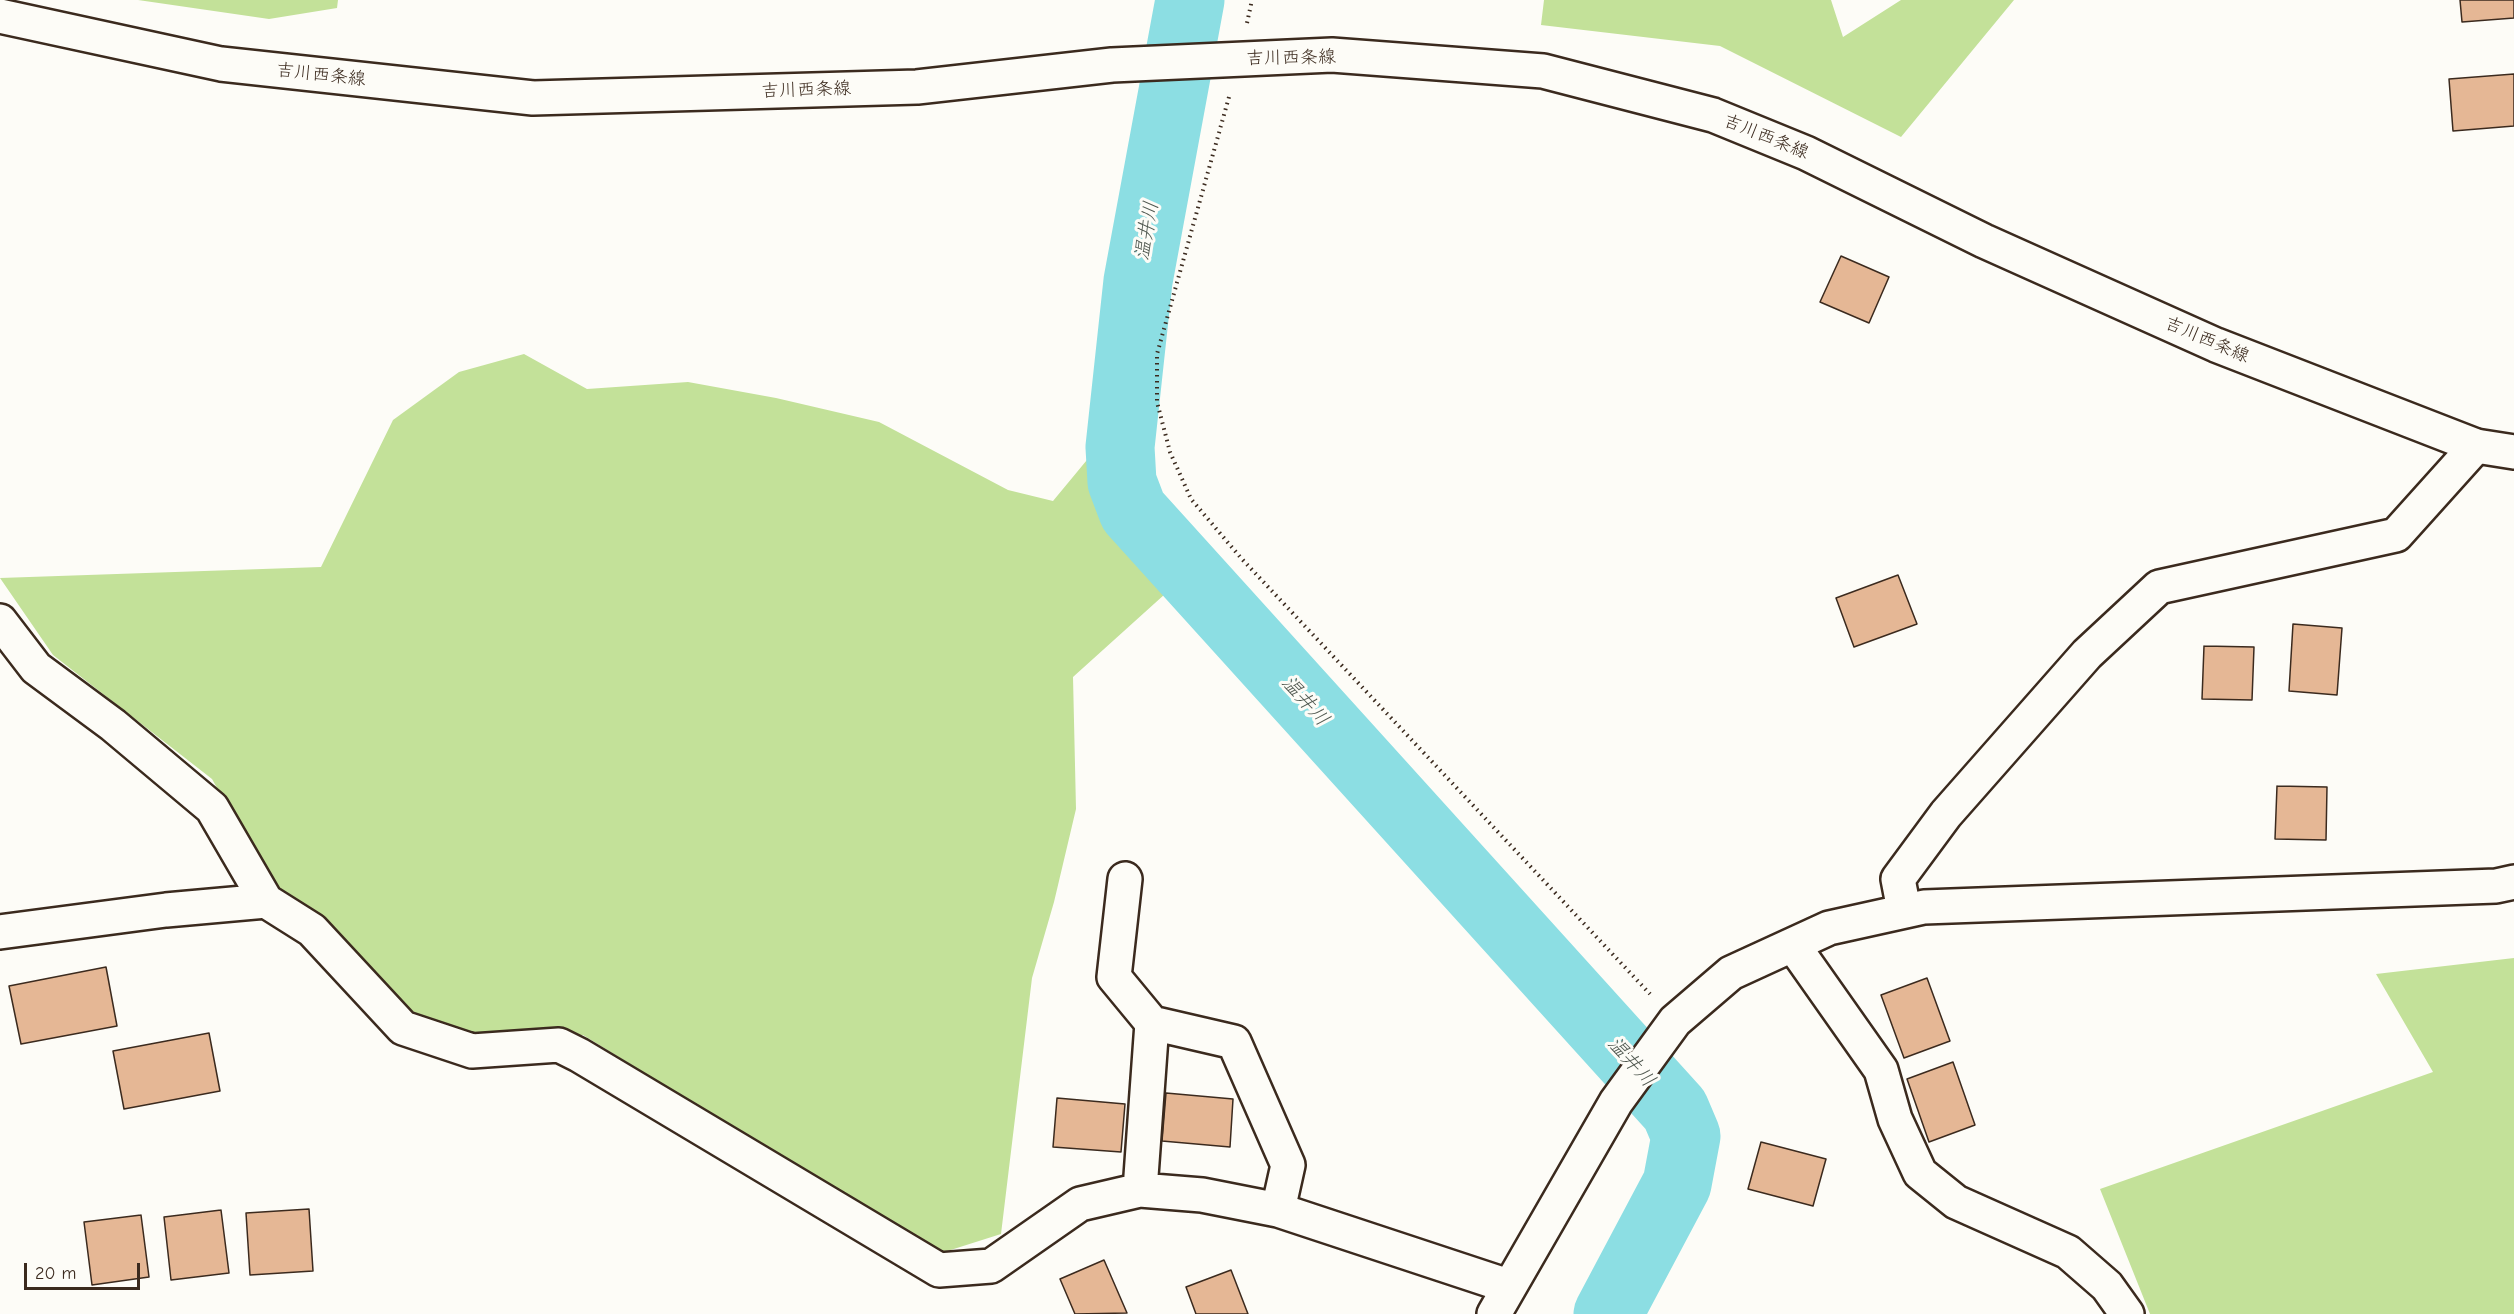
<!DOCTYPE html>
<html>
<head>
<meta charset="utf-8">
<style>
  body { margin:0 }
  #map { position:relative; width:2514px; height:1314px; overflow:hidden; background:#fdfcf7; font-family:"Comic Neue",sans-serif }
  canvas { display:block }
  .scale { position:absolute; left:24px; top:1263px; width:116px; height:27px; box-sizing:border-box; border:3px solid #3b2a1e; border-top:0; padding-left:8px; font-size:18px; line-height:21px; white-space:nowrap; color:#3b2a1e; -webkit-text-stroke:4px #fdfcf7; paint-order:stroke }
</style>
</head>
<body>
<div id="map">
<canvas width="2514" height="1314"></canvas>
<div class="scale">20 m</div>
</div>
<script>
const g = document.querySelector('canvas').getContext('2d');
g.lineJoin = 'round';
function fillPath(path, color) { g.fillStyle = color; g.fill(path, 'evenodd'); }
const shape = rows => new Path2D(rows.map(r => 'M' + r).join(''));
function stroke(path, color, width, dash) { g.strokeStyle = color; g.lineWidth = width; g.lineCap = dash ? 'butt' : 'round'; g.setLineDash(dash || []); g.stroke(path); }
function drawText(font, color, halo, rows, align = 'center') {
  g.font = font + ' "Comic Neue","Klee One",sans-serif'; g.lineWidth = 6; g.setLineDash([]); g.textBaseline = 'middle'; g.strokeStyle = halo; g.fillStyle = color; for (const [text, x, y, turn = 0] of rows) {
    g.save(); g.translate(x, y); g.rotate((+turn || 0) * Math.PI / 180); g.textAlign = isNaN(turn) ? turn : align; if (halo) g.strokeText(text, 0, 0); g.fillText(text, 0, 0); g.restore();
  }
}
fillPath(shape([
  [138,0,338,0,337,8,269,19],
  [1544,0,1831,0,1843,37,1901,0,2014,0,1901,137,1720,46,1541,25],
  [524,354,587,389,688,382,776,398,879,422,1008,490,1053,501,1101,443,1121,504,1175,585,1073,677,1076,809,1054,902,1032,978,1001,1234,938,1254,583,1035,503,1044,430,1032,279,898,212,779,53,655,0,578,321,567,393,420,459,372],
  [2514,958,2514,1314,2150,1314,2100,1189,2433,1072,2376,974]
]), '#c3e199');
stroke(shape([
  [1190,0,1138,281,1120,447,1122,482,1133,511,1675,1110,1686,1136,1677,1184,1608,1314]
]), '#8cdee3', 69);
const building = shape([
  [2460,0,2514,0,2514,18,2462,22,2460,0],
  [2514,74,2514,126,2453,131,2449,79,2514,74],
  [1841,256,1889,277,1869,323,1820,302,1841,256],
  [1898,575,1917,624,1854,647,1836,598,1898,575],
  [2293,624,2342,628,2337,695,2289,691,2293,624],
  [2204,646,2254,647,2252,700,2202,699,2204,646],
  [2277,786,2327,787,2326,840,2275,839,2277,786],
  [106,967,117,1026,21,1044,9,986,106,967],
  [1927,978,1950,1041,1904,1058,1881,995,1927,978],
  [209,1033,220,1091,124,1109,113,1051,209,1033],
  [1953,1062,1975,1125,1929,1142,1907,1079,1953,1062],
  [1166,1093,1233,1099,1230,1147,1162,1141,1166,1093],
  [1057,1098,1125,1104,1121,1152,1053,1147,1057,1098],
  [1761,1142,1826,1159,1813,1206,1748,1189,1761,1142],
  [309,1209,313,1271,250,1275,246,1213,309,1209],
  [221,1210,229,1273,171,1280,164,1217,221,1210],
  [141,1215,149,1277,92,1285,84,1222,141,1215],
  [1104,1260,1127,1313,1075,1314,1060,1279,1104,1260],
  [1231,1270,1248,1314,1196,1314,1186,1287,1231,1270]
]);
fillPath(building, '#e5b795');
stroke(building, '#3b2a1e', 1.5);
const minor = shape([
  [0,621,36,668,113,725,212,808,266,901,312,930,403,1028,472,1051,559,1045,579,1055,939,1270,991,1266,1080,1204,1140,1190,1202,1195,1278,1210,1508,1286],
  [1125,879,1114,977,1152,1023,1140,1190],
  [1904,910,1898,879,1946,814,2087,654,2159,587,2396,535,2476,446],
  [0,932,166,910,266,901],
  [1793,945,1881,1070,1895,1119,1920,1173,1956,1202,2068,1252,2107,1286,2127,1314],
  [1152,1023,1234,1042,1288,1165,1278,1210],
  [1494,1314,1616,1102,1675,1021,1731,973,1829,928,1924,907,2496,886,2514,882]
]);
const major = shape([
  [0,16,221,64,533,98,917,87,1112,65,1332,55,1543,71,1713,115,1806,153,1984,241,2216,345,2476,446,2514,452]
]);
stroke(minor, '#3b2a1e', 38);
stroke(major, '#3b2a1e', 38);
stroke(shape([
  [1247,23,1252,0],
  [1229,97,1157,354,1157,402,1170,452,1191,499,1241,558,1650,994]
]), '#3b2a1e', 4, [1.5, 4.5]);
stroke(minor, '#fdfcf7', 33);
stroke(major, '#fdfcf7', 33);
drawText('18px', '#3b2a1e', '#fdfcf7', [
  ["吉川西条線",1291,58,-1],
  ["吉川西条線",321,75,6],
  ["吉川西条線",806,90,-2],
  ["吉川西条線",1766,137,22],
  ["吉川西条線",2207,340,23]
]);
drawText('italic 20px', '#4f574f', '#fdfcf7', [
  ["温井川",1147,231,-80],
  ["温井川",1305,701,48],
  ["温井川",1631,1062,48]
]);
</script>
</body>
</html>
